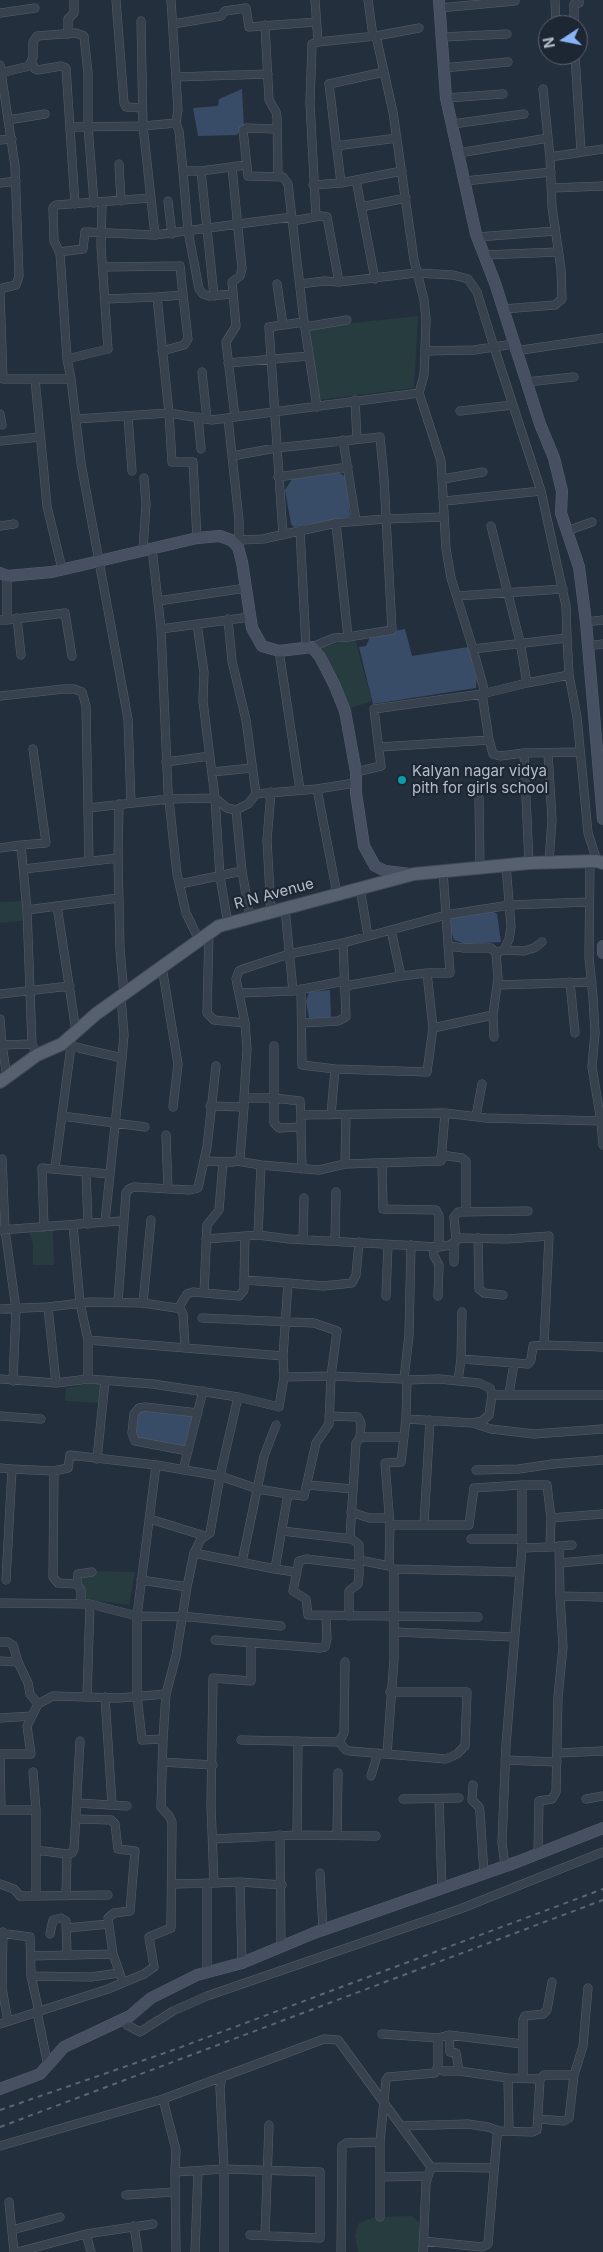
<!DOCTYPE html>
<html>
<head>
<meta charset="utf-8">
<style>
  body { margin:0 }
  #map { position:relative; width:603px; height:2252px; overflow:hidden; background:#242f3e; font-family:Inter,sans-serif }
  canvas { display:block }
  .north { position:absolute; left:538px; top:15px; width:50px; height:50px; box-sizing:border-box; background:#1d2633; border:1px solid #59626f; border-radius:50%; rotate:259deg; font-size:14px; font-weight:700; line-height:20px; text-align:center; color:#b4bcc9 }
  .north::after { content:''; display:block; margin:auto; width:18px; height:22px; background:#8ab4f8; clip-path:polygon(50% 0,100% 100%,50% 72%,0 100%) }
</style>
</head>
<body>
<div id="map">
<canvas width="603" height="2252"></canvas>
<div class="north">N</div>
</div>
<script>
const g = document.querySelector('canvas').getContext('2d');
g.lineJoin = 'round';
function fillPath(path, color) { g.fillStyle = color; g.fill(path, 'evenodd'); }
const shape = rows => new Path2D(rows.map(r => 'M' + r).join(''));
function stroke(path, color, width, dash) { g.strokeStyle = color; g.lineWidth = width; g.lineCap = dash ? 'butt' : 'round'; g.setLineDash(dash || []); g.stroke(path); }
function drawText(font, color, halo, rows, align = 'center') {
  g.font = font + ' Inter,sans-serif'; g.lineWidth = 4.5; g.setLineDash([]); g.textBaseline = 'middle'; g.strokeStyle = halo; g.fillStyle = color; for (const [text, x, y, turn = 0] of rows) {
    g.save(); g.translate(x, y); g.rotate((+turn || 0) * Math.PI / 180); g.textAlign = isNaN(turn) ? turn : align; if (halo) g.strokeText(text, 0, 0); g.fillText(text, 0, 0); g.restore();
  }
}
fillPath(shape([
  [418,316,414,388,319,400,307,328],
  [355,639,372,701,348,709,318,648],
  [23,901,23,921,0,923,0,902],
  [53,1229,54,1265,33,1265,33,1243,29,1231],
  [102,1381,98,1403,65,1401,66,1388],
  [77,1571,135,1572,129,1605,83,1599,81,1578],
  [412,2216,419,2222,421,2252,358,2252,355,2236,359,2223,375,2217]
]), '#263c3f');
fillPath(shape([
  [242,89,244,128,236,135,198,136,193,108,218,106,219,99],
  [335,470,346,477,350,517,294,527,291,524,285,490,292,479],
  [405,629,412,656,468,647,477,674,476,688,373,704,359,647,366,646,371,635],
  [488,908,497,914,501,942,466,944,454,940,449,924,455,913],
  [330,990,331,1020,312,1021,309,1018,306,1001,309,992],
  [139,1409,194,1415,186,1447,134,1437]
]), '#394c67');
const street = shape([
  [116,0,124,103,126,107,142,108],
  [315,0,318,42],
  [368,0,373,36],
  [555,0,556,25],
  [439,8,515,1],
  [0,13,35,8],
  [141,21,143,126,155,235],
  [173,24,221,16,225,11,246,8,249,27,316,22],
  [265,25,269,100,276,112,277,117,278,176],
  [574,25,574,4,579,3,579,0],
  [68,34,68,19,74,13,74,0],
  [376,36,393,112,414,260,424,300,426,319,425,351,474,350,494,347,541,491,566,606,567,638,473,649],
  [442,37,507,34],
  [557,55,560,60,575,59],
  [575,55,581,151],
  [32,63,35,69,38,70,61,66,66,68,75,204],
  [0,65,15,166,19,276,16,285,3,288,0,292],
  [443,68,508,62],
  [1,73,29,66,33,57,33,42,37,36,76,33,84,36,88,73,88,126,94,203],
  [176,77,268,74],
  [446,98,503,94],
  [8,120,45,114],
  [176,123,179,131,183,171,201,171,246,165],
  [453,124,524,114],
  [71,127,143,126,176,123,178,110,171,0],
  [276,129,246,128,243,130,248,176,283,177,288,184,304,322,269,327,283,535],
  [548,138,550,157,603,149],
  [0,140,12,139],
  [336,146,397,138],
  [459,153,548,138,543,89],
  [119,164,121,201],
  [232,167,242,269,240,276,232,282,236,326,226,342,235,417],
  [183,171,188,231,199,289,203,294,209,296,233,294],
  [201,171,214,296],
  [356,180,375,279],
  [465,181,551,172],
  [0,183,16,181],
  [341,183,329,84,384,72],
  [313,185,341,183,402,171],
  [552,188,603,186],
  [168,201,172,234],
  [361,207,406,198],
  [316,217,310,103,312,44,318,42,376,36,419,28],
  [292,221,321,216,327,217,339,282,416,273,453,275,468,279,477,292,494,347,513,344],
  [478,237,555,231],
  [59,252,83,249,85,232,155,235,292,217],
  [484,255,558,252],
  [103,267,180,266,183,295,157,297],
  [277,284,283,325],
  [300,284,324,281,339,282],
  [0,293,3,379,71,379,67,359,108,349,101,246,102,203],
  [503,309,555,305,562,299,561,269,552,207,550,157],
  [304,322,317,407],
  [305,327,347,320],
  [162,351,184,345,188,339,183,295],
  [515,351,603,338],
  [67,359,60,253,54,241,53,208,56,205,150,198],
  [228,363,309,356],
  [202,372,207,419],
  [35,379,47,506,62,569],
  [71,379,81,463,128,719,131,803],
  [526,382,574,377],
  [419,393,424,375,425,351],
  [355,400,357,439],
  [460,411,513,405],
  [0,414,2,425],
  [128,416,132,471],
  [198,417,201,449],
  [228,418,239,520,239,545],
  [76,419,169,413,157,297,105,299],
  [343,440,356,521],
  [0,441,40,437],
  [232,456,276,448,380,437,384,479,392,630,348,637],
  [278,477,348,467],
  [443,479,483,472],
  [445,501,541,491],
  [0,526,14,524],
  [491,526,520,642,527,683],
  [300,530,306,647],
  [567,531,592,522],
  [197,538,193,462,172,462,169,413,212,420,419,393,441,461,446,549,451,578,473,649,485,693],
  [240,540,263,539,336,523,385,519,444,517],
  [152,548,161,629,168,791,177,874,186,913,199,940],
  [143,550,146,504,144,478],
  [457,596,563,589],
  [158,601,246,588],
  [17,618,21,655],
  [228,619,232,661,246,720,256,794],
  [0,620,7,620,7,576],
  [7,620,65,613,72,656],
  [586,622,603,620],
  [197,624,204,672,203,701,215,798,220,877,228,924],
  [161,629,250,617],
  [567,638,569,675],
  [587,646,603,644],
  [312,647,334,638,348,637,336,523],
  [279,651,300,790],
  [482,694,527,683,569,675,577,717,588,833,597,861],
  [0,696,64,689,74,689,82,692,86,706,89,861],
  [489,740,493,754,500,756,524,753,580,752],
  [524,753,529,863],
  [548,753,552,820,549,862],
  [166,762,210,756],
  [212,772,252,768],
  [356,772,381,766,374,709,482,694,489,740,380,747],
  [317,789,337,894],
  [271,792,267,840,271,912],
  [479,798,480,868],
  [88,808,169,799,215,798,227,808,236,810,248,804,256,794,317,789,355,783],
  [236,810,242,871,250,917],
  [21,845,46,843,33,749],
  [0,848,21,845,27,910,32,1044,37,1055],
  [118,858,119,804],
  [590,861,589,957,593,997,595,1033,592,1067,601,1121,603,1145],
  [24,869,118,858,120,949,124,995],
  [180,884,242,871],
  [360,888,368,936],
  [57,906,118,898],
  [285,908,293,991],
  [27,910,57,906,76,1031],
  [209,933,207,1013,214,1020,245,1023],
  [448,946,464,948,491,948,496,953],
  [504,950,509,939,511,927,506,865],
  [162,967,178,1064,173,1107],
  [427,973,450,973,443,871],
  [570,982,575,1033],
  [497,985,592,982],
  [345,986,401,976],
  [301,989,302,1065,335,1069],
  [239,993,293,991,344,981],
  [0,994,70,986],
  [0,1019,2,1045,7,1077],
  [302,1023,338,1021,346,1017,343,943],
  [433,1028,493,1015],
  [494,1037,493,1015,498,978,496,953,504,950,524,951,534,948,542,942],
  [62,1044,122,1058,124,1035,121,997],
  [0,1045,32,1044],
  [274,1046,274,1098,300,1101,301,1115],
  [244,1098,247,1049,245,1023,236,979,239,971,243,969,289,954,343,943,446,915,510,905,589,902],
  [210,1106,244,1107,244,1098,274,1098,274,1123,279,1128,301,1127,301,1115,445,1113,486,1118,601,1121],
  [331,1115,335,1069,427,1072,433,1028,427,973,401,976,391,930],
  [62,1116,145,1127],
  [476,1116,482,1084],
  [301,1127,302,1169],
  [166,1135,168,1189],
  [441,1155,462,1158,466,1161,466,1211],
  [2,1159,5,1230,16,1309,13,1381],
  [204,1161,233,1162,240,1159,244,1107],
  [237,1161,261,1165],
  [345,1164,441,1161,445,1113],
  [382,1164,383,1209,436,1210,439,1216,439,1247],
  [55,1168,71,1046],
  [86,1172,88,1224],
  [105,1222,123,1221],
  [73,1225,80,1303,88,1340],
  [44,1227,42,1168,109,1174],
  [0,1230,105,1222,122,1058],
  [258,1235,261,1165,319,1170,345,1164,346,1115],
  [478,1238,479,1289,484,1293,503,1295],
  [206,1239,245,1236],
  [303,1239,304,1198],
  [335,1240,336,1192],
  [456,1240,454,1217,458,1212,528,1211],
  [454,1243,454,1262],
  [433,1247,434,1256,439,1265,438,1296],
  [288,1283,323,1286,352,1283,356,1275,359,1242],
  [204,1293,207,1225,219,1210,223,1162],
  [386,1296,388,1245],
  [118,1302,126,1193,129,1189,134,1187,190,1190,198,1188,207,1147,216,1066],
  [143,1303,176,1308,179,1307,187,1294,193,1292,239,1296,244,1290,244,1280],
  [179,1307,183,1314,185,1347],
  [0,1309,48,1307],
  [202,1318,314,1323,337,1331,331,1376,284,1377],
  [461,1359,528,1364,531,1360,533,1346,544,1345],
  [0,1379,56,1383,88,1379,153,1384,238,1397,220,1476,156,1465,137,1616,90,1604,0,1603],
  [88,1379,88,1340,283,1356],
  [407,1380,439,1379,479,1383,490,1388,492,1395,603,1395],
  [458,1381,461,1359,462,1312],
  [56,1383,48,1307,90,1302,143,1303,151,1220],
  [509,1394,514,1363],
  [238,1397,279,1407,284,1377,283,1356,288,1283,244,1280,245,1236,258,1235,289,1239,439,1247,450,1245,460,1238,507,1239,549,1236,544,1345,603,1347],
  [0,1416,41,1419],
  [329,1416,358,1417,361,1423,360,1438],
  [406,1419,473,1423,482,1421,489,1415,492,1395],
  [473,1423,491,1429,534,1434,603,1429],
  [188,1451,135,1441,132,1433,134,1414,139,1408,145,1407,198,1413],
  [97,1459,105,1381],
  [0,1468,12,1469,6,1580],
  [12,1469,54,1471,68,1468,70,1455,156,1465],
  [183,1470,203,1391],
  [476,1470,519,1469,552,1464,603,1460],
  [54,1471,53,1577,58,1583,77,1584,81,1590,81,1604],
  [308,1485,353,1489],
  [351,1512,369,1518,389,1518],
  [551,1518,550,1547,572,1545],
  [150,1519,205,1536],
  [424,1524,430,1420],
  [390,1525,469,1525,474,1488,522,1485,547,1485,551,1518,603,1514],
  [282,1531,351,1539],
  [471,1539,522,1539],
  [522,1548,550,1547],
  [194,1553,201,1539,210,1533,220,1476,258,1489,288,1494],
  [359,1560,389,1566,394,1569,519,1572],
  [242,1562,264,1456,276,1425],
  [560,1563,603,1559],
  [359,1565,306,1559,299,1561,293,1591,306,1599,308,1615,478,1617],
  [389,1566,390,1525,385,1463,401,1462,406,1419,407,1380,404,1379],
  [275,1569,295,1572],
  [141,1580,187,1587,194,1553,275,1569,288,1494,304,1496,316,1443,329,1424,331,1376,404,1379,409,1335,411,1245],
  [77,1584,78,1574,92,1572],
  [560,1596,603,1597],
  [349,1616,349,1591,358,1584,359,1575,359,1545,350,1537,356,1443,360,1438,366,1437,404,1437],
  [395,1632,513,1637],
  [215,1640,320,1648,325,1647,327,1639,326,1616],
  [0,1642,8,1642,13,1645,18,1662],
  [0,1661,18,1662,28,1683,30,1694,38,1704],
  [87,1696,90,1604],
  [105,1697,112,1804],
  [0,1718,32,1716],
  [163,1739,142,1740,137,1696,137,1616,191,1617,281,1626],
  [241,1740,339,1742,344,1733,345,1662],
  [339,1742,346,1750,350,1751,446,1759,457,1754,465,1746,467,1692,390,1692],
  [557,1753,603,1751],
  [387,1754,394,1659,394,1569],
  [505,1760,557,1762],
  [162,1762,213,1765],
  [371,1776,378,1753],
  [473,1785,472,1800,479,1807,480,1812,484,1874],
  [403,1799,459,1798],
  [439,1799,442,1889],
  [586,1799,603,1796],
  [77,1803,127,1806],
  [0,1810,36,1810,33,1772],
  [1,1810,0,1754,31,1754,27,1726,38,1704,53,1696,119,1698,166,1694],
  [36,1810,36,1896,108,1895],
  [280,1835,281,1947],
  [297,1835,376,1836],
  [337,1835,338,1773],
  [213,1839,297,1835,298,1741],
  [36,1850,67,1854,72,1853,74,1849,80,1741],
  [538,1854,539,1801,552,1799,556,1792,558,1697,563,1647,560,1596,559,1546],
  [505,1866,502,1843,506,1745,522,1548,522,1485],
  [320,1873,323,1930],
  [240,1882,242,1963],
  [207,1883,207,1973],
  [214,1883,240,1882,282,1885],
  [0,1884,14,1889,20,1896,36,1896],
  [173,1884,214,1883,211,1805,213,1678,251,1681,251,1643],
  [66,1896,67,1854],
  [67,1928,109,1924],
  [3,1932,2,1988,8,2021],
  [0,1933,30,1937,31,1976,39,2012],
  [50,1934,53,1920,61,1918,66,1921,67,1954],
  [113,1954,121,1977],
  [31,1956,113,1954,108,1918,114,1913,130,1911,135,1851,118,1849,115,1824,111,1820,77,1819],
  [31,1976,91,1977,119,1973],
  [37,2012,48,2066],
  [123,2019,127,2025,140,2032,173,2011,207,1996,460,1909,603,1852],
  [0,2024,108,1989,144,1974,154,1967,149,1937,171,1928,172,1822,169,1816,161,1807,163,1739,166,1694,176,1656,187,1587],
  [382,2034,438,2038,449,2035,522,2044],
  [443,2071,459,2071,456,2053,450,2052,449,2035],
  [459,2071,508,2078,540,2079],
  [508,2078,509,2131],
  [523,2078,523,2020,525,2016,543,2014,547,2010,552,1982],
  [163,2099,176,2150,175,2172],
  [538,2119,564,2121,569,2118,574,2075,583,2046,588,1988],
  [401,2126,468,2124,488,2127,499,2131],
  [0,2146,163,2099,222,2077],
  [380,2177,428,2176],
  [126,2195,174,2192],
  [9,2202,14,2252],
  [380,2217,380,2142,386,2080,388,2077,435,2073,438,2066,438,2038],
  [134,2226,138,2252],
  [12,2230,60,2217],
  [86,2234,91,2252],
  [265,2235,269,2125],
  [423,2241,482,2247,488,2244,497,2136,499,2131,532,2132,537,2130,540,2079,544,2075,574,2075],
  [17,2252,86,2234,153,2224],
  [176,2252,175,2172,224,2169,320,2172,320,2238,250,2235],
  [195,2252,198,2172],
  [224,2252,224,2169,220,2088,222,2077,324,2039,338,2040,431,2167],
  [341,2252,342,2146,346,2143,380,2142],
  [423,2252,426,2183,431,2167,494,2168]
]);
const secondary = shape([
  [439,0,446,98,476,234,495,283,540,424,554,458,562,491,561,513,579,567,586,622,603,819],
  [0,573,7,576,52,572,197,538,220,536,231,540,238,547,242,562,252,628,262,646,279,651,312,647,320,657,334,684,345,711,356,772,356,793,364,846,375,866,385,871,410,874],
  [603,946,603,953],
  [0,2089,40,2074,64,2047,130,2016,151,1998,197,1975,242,1963,314,1933,517,1862,603,1828]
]);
const primary = shape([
  [0,1082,37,1055,62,1044,96,1014,219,926,414,874,529,863,597,861,603,863]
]);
stroke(street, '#565f6c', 9);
stroke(secondary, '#565f6c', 12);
stroke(primary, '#414a57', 14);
stroke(street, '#38414e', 8);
stroke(secondary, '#465061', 11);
stroke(primary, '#56606e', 12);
stroke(shape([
  [0,2110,176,2049,603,1889],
  [0,2127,603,1900]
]), '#5a6575', 2, [5, 5]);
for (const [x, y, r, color] of [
  [402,780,5,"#0f9aa8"]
]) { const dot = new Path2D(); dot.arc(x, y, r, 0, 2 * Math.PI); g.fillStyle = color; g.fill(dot); stroke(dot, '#1d2633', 2); }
drawText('15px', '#b4bcc9', '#1d2633', [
  ["Kalyan nagar vidya",412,771],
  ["pith for girls school",412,788]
], 'left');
drawText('15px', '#b4bcc9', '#1d2633', [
  ["R N Avenue",274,894,-15]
]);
</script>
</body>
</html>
